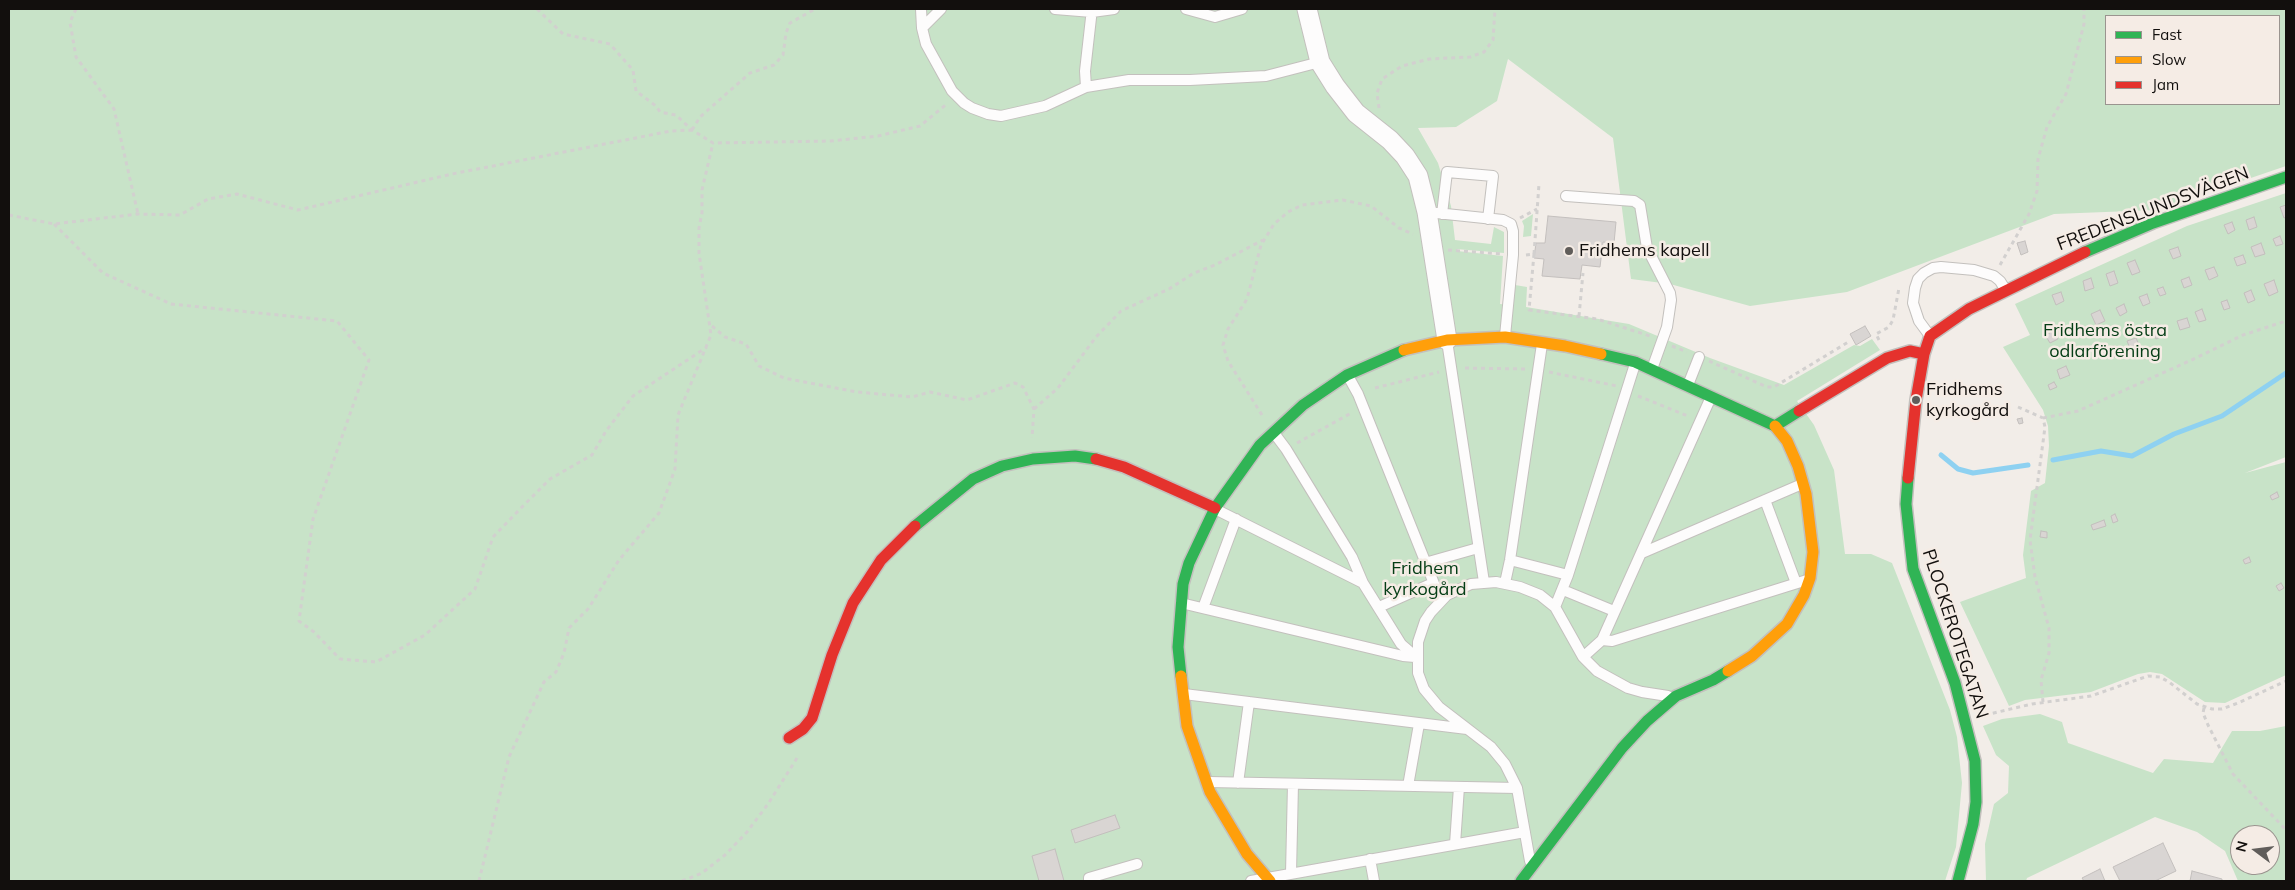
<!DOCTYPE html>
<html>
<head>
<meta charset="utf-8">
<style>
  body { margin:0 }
  #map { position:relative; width:2295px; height:890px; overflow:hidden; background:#f2ede8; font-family:Mulish,sans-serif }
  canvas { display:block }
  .frame { position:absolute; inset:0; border:10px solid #120f0d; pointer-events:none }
  .legend { position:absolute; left:2105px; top:15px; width:175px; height:90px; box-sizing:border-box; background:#f5ece5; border:1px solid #9a948f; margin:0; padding:6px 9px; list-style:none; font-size:15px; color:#120f0d }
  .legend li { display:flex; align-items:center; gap:10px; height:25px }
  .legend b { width:25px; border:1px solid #9a948f }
  .north { position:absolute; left:2230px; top:825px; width:50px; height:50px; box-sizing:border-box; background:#f5ece5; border:1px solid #9a948f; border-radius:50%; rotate:285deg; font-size:14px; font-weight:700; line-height:20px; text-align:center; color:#120f0d }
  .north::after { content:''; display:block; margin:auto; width:18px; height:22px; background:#605d5a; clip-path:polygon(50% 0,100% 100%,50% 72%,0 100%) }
</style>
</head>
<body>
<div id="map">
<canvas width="2295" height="890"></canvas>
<div class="frame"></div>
<ul class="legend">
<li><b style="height:6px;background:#30b455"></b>Fast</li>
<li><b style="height:6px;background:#ff9f0a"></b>Slow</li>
<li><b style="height:6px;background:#e5322d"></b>Jam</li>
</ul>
<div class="north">N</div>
</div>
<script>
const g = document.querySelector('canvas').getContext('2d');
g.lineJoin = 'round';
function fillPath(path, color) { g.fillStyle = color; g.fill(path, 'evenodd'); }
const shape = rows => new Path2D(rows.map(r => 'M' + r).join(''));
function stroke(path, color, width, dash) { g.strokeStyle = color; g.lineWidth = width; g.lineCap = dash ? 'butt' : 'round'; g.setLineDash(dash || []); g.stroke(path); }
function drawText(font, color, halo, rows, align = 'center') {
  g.font = font + ' Mulish,sans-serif'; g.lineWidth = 5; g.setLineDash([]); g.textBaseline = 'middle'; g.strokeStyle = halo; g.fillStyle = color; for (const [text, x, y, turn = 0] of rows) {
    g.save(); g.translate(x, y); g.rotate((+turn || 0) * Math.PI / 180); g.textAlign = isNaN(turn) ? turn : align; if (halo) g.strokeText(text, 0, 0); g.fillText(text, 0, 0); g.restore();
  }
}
fillPath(shape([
  [9,9,2286,9,2286,166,2157,210,2054,214,1847,292,1750,306,1670,284,1631,279,1613,138,1508,59,1497,101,1456,127,1418,128,1438,163,1451,206,1455,240,1491,244,1494,227,1504,232,1504,253,1456,249,1457,251,1503,256,1500,304,1513,305,1515,285,1527,287,1526,307,1629,324,1710,358,1784,385,1854,345,1860,346,1872,339,1880,350,1797,401,1814,425,1834,470,1845,554,1871,554,1892,563,1950,710,1957,737,1962,783,1956,847,1945,881,9,881],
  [2106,16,2279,16,2279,104,2106,104],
  [2286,193,2286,457,2245,473,2286,462,2286,675,2225,703,2205,702,2162,674,2150,672,2138,674,2091,692,2025,700,2009,706,1960,602,2026,578,2023,555,2031,491,2045,483,2049,446,2048,426,2043,410,2003,347,2030,335,2015,304,2187,226],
  [1533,214,1531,236,1523,237,1524,226,1522,221],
  [2040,714,2062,722,2068,743,2153,773,2164,759,2213,763,2232,731,2260,731,2286,726,2286,881,2238,881,2225,851,2197,832,2155,817,2027,878,2026,881,1986,881,1985,844,1994,804,2008,793,2009,766,1996,755,1983,726,2002,719],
  [2240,835,2270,835,2270,865,2240,865]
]), '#c8e3c8');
stroke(shape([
  [1941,455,1958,469,1973,473,2028,465],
  [2053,460,2101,451,2132,456,2174,434,2222,416,2286,373]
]), '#8ed1f1', 5);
const building = shape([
  [2286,205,2286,217,2284,218,2280,207,2286,205],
  [1548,216,1616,222,1614,243,1603,242,1600,267,1582,265,1580,279,1542,276,1544,259,1534,258,1536,243,1545,243,1548,216],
  [2254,217,2257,227,2249,230,2246,220,2254,217],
  [2232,222,2235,230,2228,234,2224,225,2232,222],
  [2280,236,2283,244,2276,246,2273,239,2280,236],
  [2025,241,2028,252,2021,255,2017,243,2025,241],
  [2261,243,2265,254,2255,257,2251,247,2261,243],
  [2178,247,2181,256,2173,259,2169,250,2178,247],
  [2243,255,2246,263,2237,266,2234,258,2243,255],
  [2135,260,2140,272,2132,275,2127,263,2135,260],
  [2214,267,2218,276,2209,280,2205,270,2214,267],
  [2114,271,2118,283,2110,286,2106,274,2114,271],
  [2189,277,2192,285,2184,288,2181,280,2189,277],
  [2091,278,2094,288,2085,291,2083,281,2091,278],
  [2274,280,2278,292,2269,296,2264,284,2274,280],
  [2163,287,2166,294,2160,296,2157,289,2163,287],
  [2251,290,2255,300,2248,303,2244,293,2251,290],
  [2061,292,2064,301,2056,305,2052,295,2061,292],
  [2147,294,2150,303,2143,306,2139,297,2147,294],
  [2227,300,2230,308,2224,310,2221,302,2227,300],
  [2124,304,2127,312,2120,316,2116,308,2124,304],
  [2202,309,2206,320,2199,322,2195,312,2202,309],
  [2100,310,2105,321,2096,325,2091,314,2100,310],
  [2187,318,2190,327,2180,330,2177,321,2187,318],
  [2160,325,2164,335,2156,339,2151,329,2160,325],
  [1865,326,1871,336,1856,345,1850,334,1865,326],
  [2054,331,2058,339,2050,343,2045,335,2054,331],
  [2136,338,2140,347,2131,351,2127,341,2136,338],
  [2114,346,2117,356,2109,359,2106,349,2114,346],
  [2066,366,2070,375,2060,379,2057,370,2066,366],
  [2054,382,2057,387,2050,390,2048,385,2054,382],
  [1932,407,1935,408,1933,417,1930,416,1932,407],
  [2022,418,2023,423,2019,424,2017,419,2022,418],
  [2277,492,2279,497,2272,500,2270,496,2277,492],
  [2115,514,2118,521,2113,523,2111,516,2115,514],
  [2104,520,2106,526,2093,530,2091,525,2104,520],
  [2041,531,2047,532,2047,538,2040,537,2041,531],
  [2249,557,2251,562,2245,564,2243,560,2249,557],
  [2281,583,2284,588,2279,591,2276,586,2281,583],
  [1115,815,1120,828,1075,843,1071,830,1115,815],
  [2163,843,2176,871,2155,881,2120,881,2113,867,2163,843],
  [1055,849,1064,881,1039,881,1032,856,1055,849],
  [2100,869,2105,881,2084,881,2082,878,2100,869],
  [2192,871,2222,879,2222,881,2190,881,2192,871]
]);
fillPath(building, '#d9d5d3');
stroke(building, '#c3bfbd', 1);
const lane = shape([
  [921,9,922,28,926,44,952,91,964,103,972,108,988,114,1001,116,1045,106,1086,87,1085,71,1092,9],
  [1055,9,1092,12,1114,9],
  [1186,9,1215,17,1242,9],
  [922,28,941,9],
  [1086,87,1129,80,1190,80,1266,76,1320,62],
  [1566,196,1634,201,1640,205,1647,248,1670,293,1671,300,1667,327,1652,369],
  [1427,212,1503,220,1511,224,1513,231,1513,255,1505,336],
  [1442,214,1447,172,1493,176,1488,219],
  [1930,336,1919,321,1913,303,1915,288,1918,279,1924,273,1933,268,1941,267,1974,270,1994,276,2000,281,2005,289],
  [1447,341,1484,582],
  [1348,376,1358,394,1441,601],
  [1688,385,1699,357],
  [1274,433,1286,449,1352,557,1363,583,1401,644,1416,657],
  [1765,500,1796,583],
  [1215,509,1363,583],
  [1642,553,1802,484],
  [1510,560,1568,575],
  [1425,563,1478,548],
  [1505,583,1510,560,1542,344],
  [1563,590,1614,611],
  [1181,603,1403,656,1415,657],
  [1379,607,1433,583],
  [1555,607,1568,575,1635,364],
  [1203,608,1236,519],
  [1602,640,1711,397],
  [1583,657,1602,640,1612,641,1807,580],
  [1184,694,1467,729],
  [1209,782,1517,788],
  [1238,783,1249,702],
  [1408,786,1419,724],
  [1455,844,1459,787],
  [1370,859,1374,881],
  [1530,861,1517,788,1505,764,1491,747,1439,707,1424,689,1418,673,1418,642,1425,621,1431,612,1447,595,1471,584,1496,582,1520,587,1540,595,1555,607,1583,657,1597,671,1628,688,1642,692,1668,696],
  [1291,873,1293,784],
  [1089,881,1089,878,1137,864],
  [1251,881,1525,832]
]);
const street = shape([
  [1307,9,1320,62,1335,86,1356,113,1390,140,1405,156,1418,176,1427,212,1447,340]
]);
const fast = shape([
  [2085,252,2153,223,2286,177],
  [1601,354,1635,362,1775,426,1799,411],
  [1908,478,1906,504,1913,569,1955,683,1975,761,1976,802,1973,824,1958,881],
  [915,526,973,479,1002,466,1033,459,1075,456,1096,459],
  [1181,676,1178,647,1183,584,1189,563,1215,508,1260,445,1303,405,1347,375,1404,350],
  [1521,881,1622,748,1647,721,1676,696,1713,680,1728,671]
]);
const slow = shape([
  [1404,350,1447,340,1505,337,1565,346,1601,354],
  [1728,671,1752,656,1787,624,1804,595,1810,578,1813,552,1806,494,1798,466,1787,441,1775,426],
  [1181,676,1187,726,1210,792,1247,854,1270,881]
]);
const jam = shape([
  [1799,411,1887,358,1910,351,1924,354],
  [1096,459,1124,467,1215,508],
  [1908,478,1916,400,1924,354,1930,336,1969,309,2085,252],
  [789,738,803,729,812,718,832,655,853,603,881,560,915,526]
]);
stroke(lane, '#c3c0bd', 12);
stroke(street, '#c3c0bd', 21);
stroke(fast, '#c3c0bd', 14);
stroke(slow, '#c3c0bd', 14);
stroke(jam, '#c3c0bd', 14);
stroke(shape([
  [76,9,70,22,76,57,114,109,138,214],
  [537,9,563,34,610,44,633,70,636,91,656,106,660,112,676,115,692,130,713,143,831,141,878,136,920,126,948,103],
  [1379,108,1377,93,1382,79,1402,66,1429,59,1470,57,1484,52,1493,40,1495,9],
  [692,130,700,117,750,73,774,65,783,55,786,33,790,23,815,9],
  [9,215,54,224,138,214,180,215,208,199,237,194,298,210,452,174,671,131,692,130],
  [1520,218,1537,209],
  [54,224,103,273,171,304,337,321,369,360,313,519,299,621,314,632,340,659,376,662,425,635,475,589,493,537,525,504,550,479,592,455,606,431,633,396,707,347],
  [1448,250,1502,254],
  [1534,254,1539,184],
  [1526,255,1534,254,1529,310,1597,319,1650,336],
  [2000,265,2029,214,2037,191,2038,159,2047,127,2066,94,2084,24,2084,9],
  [1579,316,1583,273],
  [712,326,725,337,746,344,759,366,784,378,857,392,912,397,930,392,967,400,1015,383,1023,387,1034,409,1032,438],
  [1879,340,1876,334,1889,327,1893,320,1899,288],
  [1672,346,1687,352],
  [1709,361,1767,387,1774,387,1850,341],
  [1465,368,1526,369],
  [1549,372,1617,386],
  [1375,388,1439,372],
  [1638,396,1688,416],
  [2018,407,2043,418,2045,427,2030,540,2035,577,2049,628,2049,653,2041,680,2043,702],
  [1034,409,1058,388,1096,337,1121,311,1169,289,1194,273,1215,265,1263,240],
  [1262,415,1228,361,1223,345,1228,329,1247,299,1261,245,1274,224,1288,212,1302,205,1343,200,1371,206,1399,228,1413,234],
  [2043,418,2078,411,2196,358,2243,335,2286,321],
  [1297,443,1353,412],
  [2204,708,2203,713,2208,725,2233,774,2286,830],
  [1985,715,2032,704,2091,696,2148,676,2160,677,2169,682,2197,704,2212,709,2222,709,2238,703,2286,681],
  [479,881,509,757,544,682,556,672,564,653,569,628,588,609,619,560,659,513,675,469,678,415,711,335,699,253,699,228,702,213,702,190,713,143],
  [682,881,702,873,725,855,747,832,768,804,797,758]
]), '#d2d0cf', 3, [4, 4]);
stroke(lane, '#fdfcfc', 10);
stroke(street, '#fdfcfc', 19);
stroke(fast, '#30b455', 11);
stroke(slow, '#ff9f0a', 11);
stroke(jam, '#e5322d', 11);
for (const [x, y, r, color] of [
  [1569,251,5,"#605d5a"],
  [1916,400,5,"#605d5a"]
]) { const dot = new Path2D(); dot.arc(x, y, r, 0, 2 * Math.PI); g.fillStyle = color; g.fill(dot); stroke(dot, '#f5ece5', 2); }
drawText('18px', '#120f0d', '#f5ece5', [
  ["FREDENSLUNDSVÄGEN",2153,209,-21],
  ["PLOCKEROTEGATAN",1955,634,72]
]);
drawText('18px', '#120f0d', '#f5ece5', [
  ["Fridhems kapell",1579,251],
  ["Fridhems",1926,390],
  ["kyrkogård",1926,411]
], 'left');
drawText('18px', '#043d15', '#f5ece5', [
  ["Fridhems östra",2105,331],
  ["odlarförening",2105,352],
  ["Fridhem",1425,569],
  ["kyrkogård",1425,590]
]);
</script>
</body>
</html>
